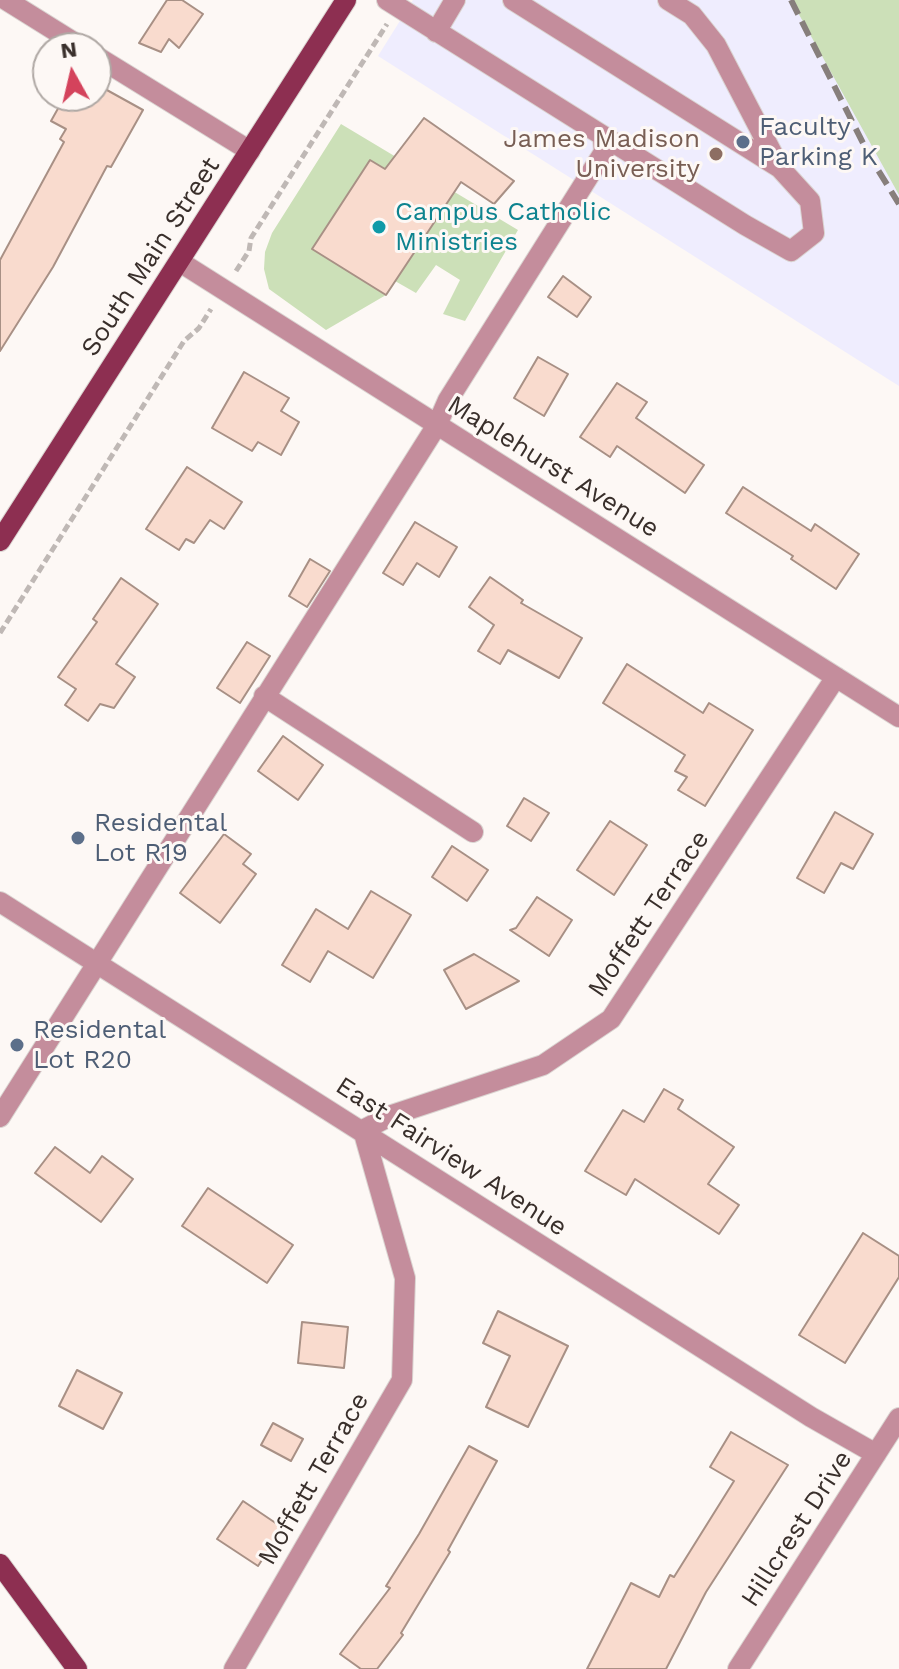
<!DOCTYPE html>
<html>
<head>
<meta charset="utf-8">
<style>
  body { margin:0 }
  #map { position:relative; width:899px; height:1669px; overflow:hidden; background:#fdf8f5; font-family:"Work Sans",sans-serif }
  canvas { display:block }
  .north { position:absolute; left:32px; top:32px; width:80px; height:80px; box-sizing:border-box; background:#fdf8f5; border:2px solid #afa8a4; border-radius:50%; rotate:352deg; font-size:22px; font-weight:700; line-height:32px; text-align:center; color:#392f2b }
  .north::after { content:''; display:block; margin:auto; width:28px; height:36px; background:#d4435c; clip-path:polygon(50% 0,100% 100%,50% 72%,0 100%) }
</style>
</head>
<body>
<div id="map">
<canvas width="899" height="1669"></canvas>
<div class="north">N</div>
</div>
<script>
const g = document.querySelector('canvas').getContext('2d');
g.lineJoin = 'round';
function fillPath(path, color) { g.fillStyle = color; g.fill(path, 'evenodd'); }
const shape = rows => new Path2D(rows.map(r => 'M' + r).join(''));
function stroke(path, color, width, dash) { g.strokeStyle = color; g.lineWidth = width; g.lineCap = dash ? 'butt' : 'round'; g.setLineDash(dash || []); g.stroke(path); }
function drawText(font, color, halo, rows, align = 'center') {
  g.font = font + ' "Work Sans",sans-serif'; g.lineWidth = 6; g.setLineDash([]); g.textBaseline = 'middle'; g.strokeStyle = halo; g.fillStyle = color; for (const [text, x, y, turn = 0] of rows) {
    g.save(); g.translate(x, y); g.rotate((+turn || 0) * Math.PI / 180); g.textAlign = isNaN(turn) ? turn : align; if (halo) g.strokeText(text, 0, 0); g.fillText(text, 0, 0); g.restore();
  }
}
fillPath(shape([
  [413,0,899,0,899,386,378,56]
]), '#efedfe');
fillPath(shape([
  [791,0,899,0,899,195],
  [341,124,518,230,465,321,443,314,460,280,436,265,416,293,395,281,445,206,313,248,386,295,326,330,269,289,264,269,265,252,272,233]
]), '#cce0b8');
const building = shape([
  [167,0,182,0,203,14,179,48,169,39,161,52,139,43,167,0],
  [96,84,143,110,111,167,107,166,53,267,0,351,0,260,64,142,60,139,66,129,51,121,65,96,96,96,96,84],
  [424,118,514,181,494,204,461,182,386,295,312,249,370,160,385,169,424,118],
  [563,276,591,297,577,317,548,297,563,276],
  [538,357,568,374,544,416,514,398,538,357],
  [244,372,289,398,281,411,299,422,281,455,258,442,252,451,212,428,244,372],
  [617,383,647,402,636,418,704,465,685,493,617,446,610,457,580,437,617,383],
  [187,467,242,502,224,529,210,520,194,543,186,539,179,550,146,529,187,467],
  [743,487,811,531,815,524,859,554,836,589,791,559,793,556,726,513,743,487],
  [415,522,457,547,439,577,417,563,403,585,383,573,415,522],
  [310,559,330,571,307,607,289,596,310,559],
  [490,577,523,600,521,603,582,638,559,678,508,650,500,664,478,651,494,625,469,607,490,577],
  [121,578,158,604,116,664,135,677,114,708,100,704,88,721,65,705,76,689,58,677,97,622,93,619,121,578],
  [247,642,270,656,240,703,217,688,247,642],
  [627,664,703,713,709,703,753,730,705,806,678,790,687,777,675,771,685,755,603,703,627,664],
  [283,736,323,765,298,800,258,771,283,736],
  [524,798,549,813,531,841,507,826,524,798],
  [835,812,873,834,853,869,841,863,824,893,797,878,835,812],
  [610,821,647,845,614,895,577,870,610,821],
  [224,834,251,854,243,864,256,874,220,923,180,893,224,834],
  [452,846,488,870,467,901,432,877,452,846],
  [371,891,411,915,373,978,328,951,310,982,282,965,316,909,348,929,371,891],
  [537,897,572,920,549,956,510,930,516,928,537,897],
  [474,954,519,981,466,1009,444,970,474,954],
  [664,1089,683,1100,678,1109,734,1147,708,1184,739,1205,719,1234,635,1179,626,1195,585,1171,623,1110,644,1122,664,1089],
  [55,1147,90,1173,102,1156,133,1179,101,1222,35,1173,55,1147],
  [208,1188,293,1245,267,1283,182,1226,208,1188],
  [863,1233,899,1256,899,1277,845,1363,799,1335,863,1233],
  [498,1311,568,1346,528,1427,486,1407,510,1356,483,1343,498,1311],
  [302,1322,348,1327,344,1368,298,1363,302,1322],
  [77,1370,122,1393,103,1429,59,1406,77,1370],
  [273,1423,303,1439,291,1461,261,1445,273,1423],
  [731,1432,788,1465,706,1592,666,1669,587,1669,631,1583,659,1597,670,1575,674,1577,734,1481,710,1467,731,1432],
  [469,1446,497,1461,448,1550,450,1552,401,1633,403,1635,377,1669,361,1669,340,1654,390,1588,386,1586,419,1534,469,1446],
  [243,1501,283,1528,258,1566,217,1539,243,1501]
]);
fillPath(building, '#f9dbce');
stroke(building, '#a89085', 2);
const minor = shape([
  [6,0,83,48],
  [387,0,745,225,791,251,814,233,810,201,780,168,513,0],
  [668,0,692,15,716,45,780,168],
  [436,32,455,0],
  [96,56,250,151],
  [180,262,899,717],
  [264,696,473,832],
  [0,902,811,1417,876,1454],
  [0,1117,437,425,448,400,604,152,603,136],
  [234,1669,402,1380,405,1278,363,1130,392,1115,543,1065,611,1019,836,677],
  [738,1669,899,1418]
]);
const major = shape([
  [0,541,346,0],
  [0,1564,77,1669]
]);
stroke(minor, '#dad4d1', 22);
stroke(major, '#dad4d1', 22);
stroke(shape([
  [236,271,249,251,251,238,387,24],
  [0,633,184,341,199,328,211,309]
]), '#bfb8b5', 5, [8, 4]);
stroke(minor, '#c48d9c', 20);
stroke(major, '#8d2f51', 20);
stroke(shape([
  [791,0,870,157,899,204]
]), '#877f7c', 6, [16, 8]);
for (const [x, y, r, color] of [
  [743,142,8,"#5c6f8a"],
  [716,154,8,"#8d6e63"],
  [379,227,8,"#0f9aa8"],
  [78,838,8,"#5c6f8a"],
  [17,1045,8,"#5c6f8a"]
]) { const dot = new Path2D(); dot.arc(x, y, r, 0, 2 * Math.PI); g.fillStyle = color; g.fill(dot); stroke(dot, '#fdf8f5', 3); }
drawText('26px', '#4e5e75', '#fdf8f5', [
  ["Faculty",759,127],
  ["Parking K",759,157],
  ["Residental",94,823],
  ["Lot R19",94,853],
  ["Residental",33,1030],
  ["Lot R20",33,1060]
], 'left');
drawText('26px', '#785e54', '#fdf8f5', [
  ["James Madison",700,139],
  ["University",700,169]
], 'right');
drawText('26px', '#0d838f', '#fdf8f5', [
  ["Campus Catholic",395,212],
  ["Ministries",395,242]
], 'left');
drawText('26px', '#392f2b', '#fdf8f5', [
  ["South Main Street",151,257,-57],
  ["Maplehurst Avenue",553,467,32],
  ["Moffett Terrace",649,914,-56],
  ["East Fairview Avenue",451,1157,33],
  ["Moffett Terrace",314,1479,-60],
  ["Hillcrest Drive",797,1529,-57]
]);
</script>
</body>
</html>
